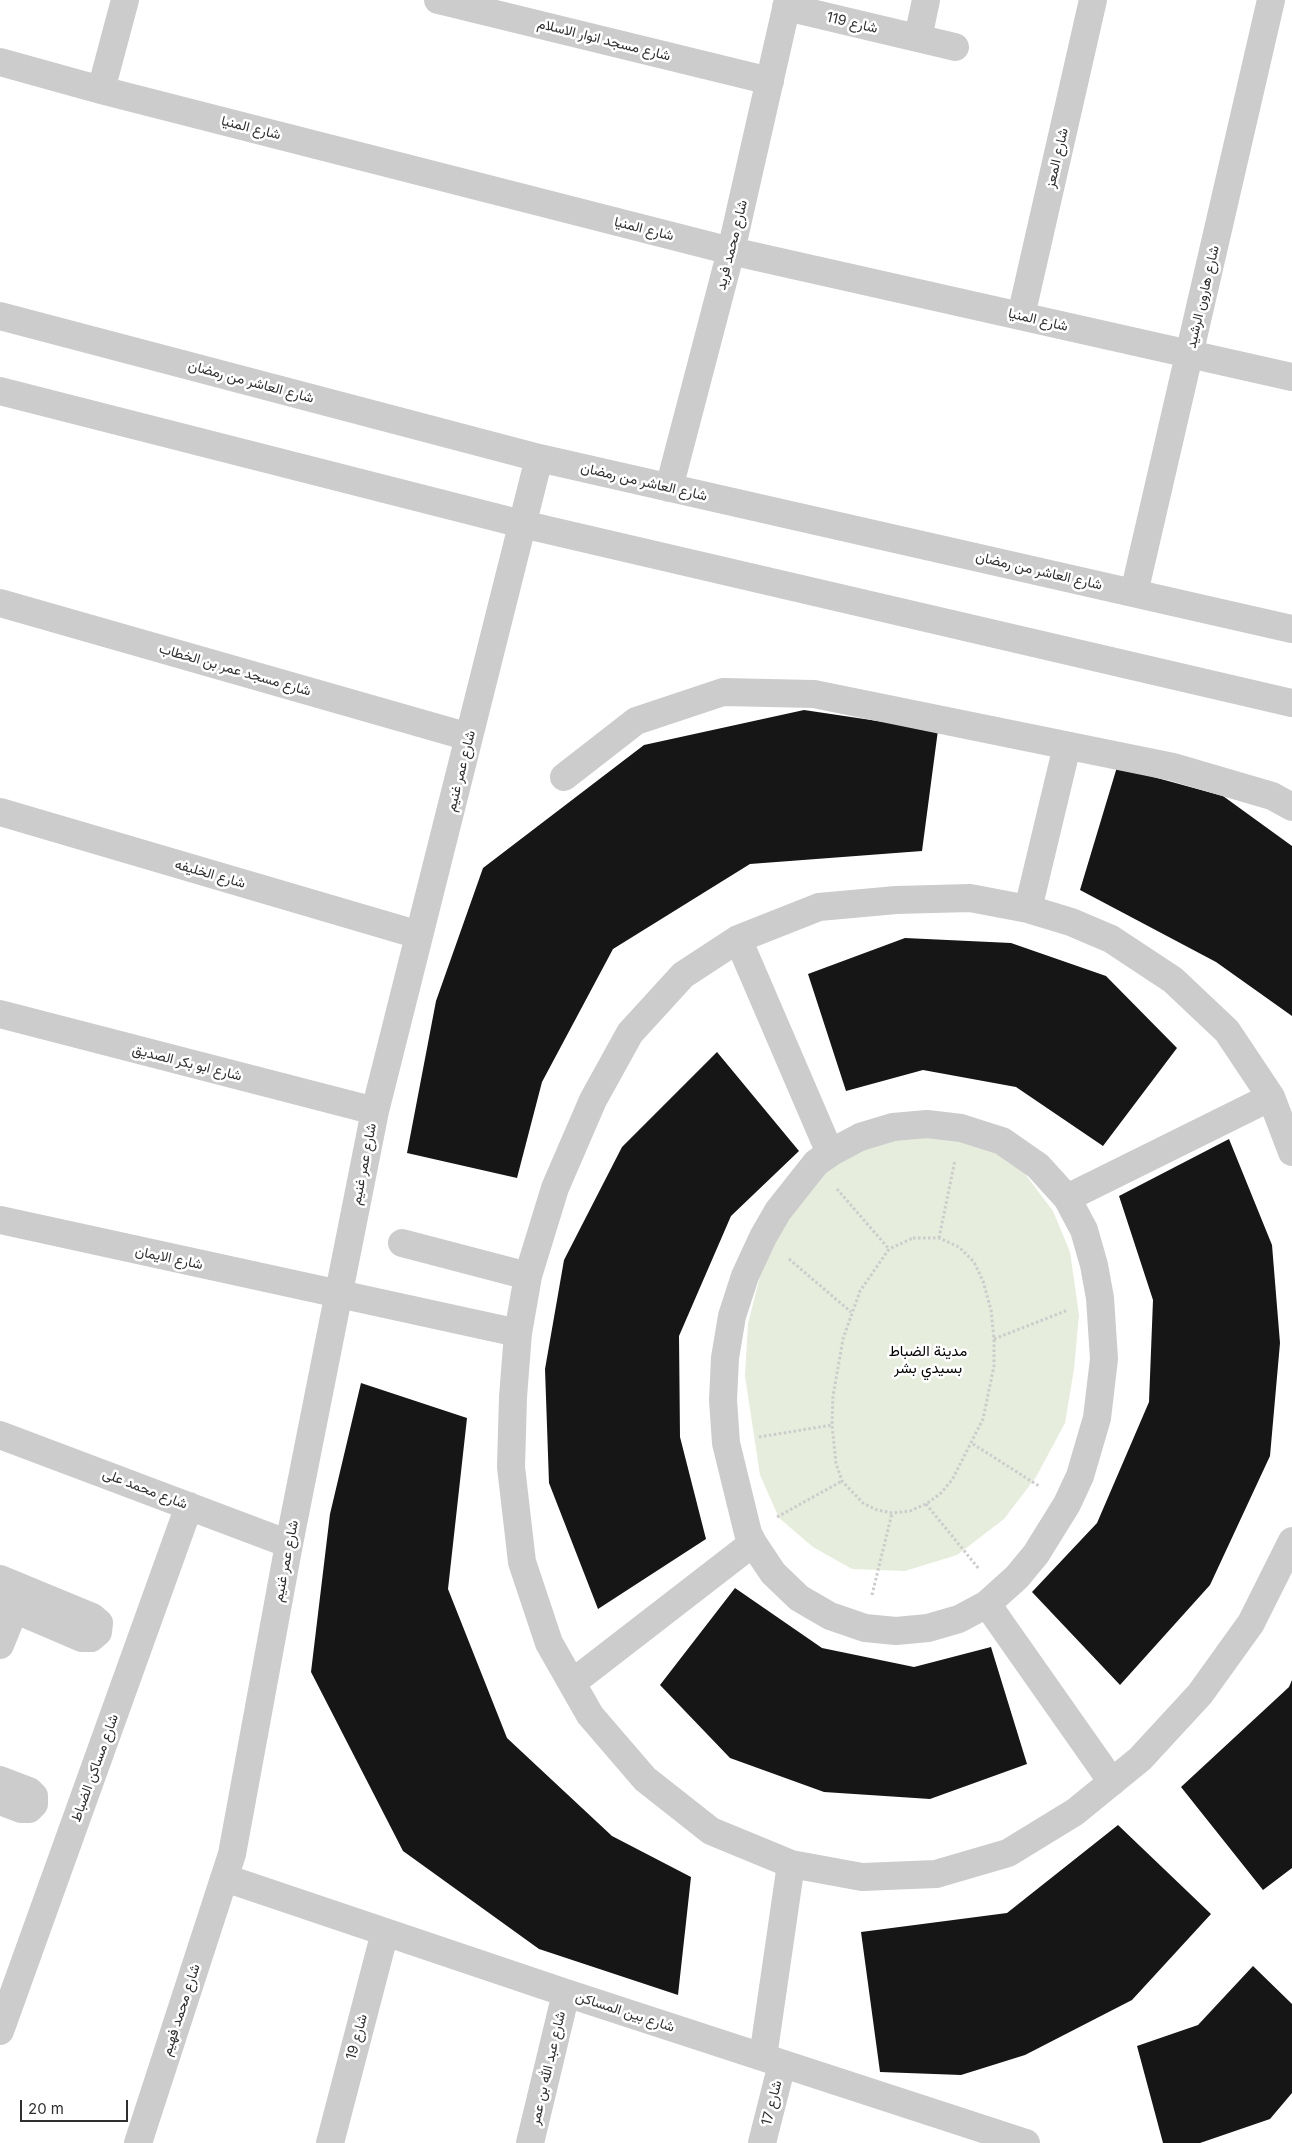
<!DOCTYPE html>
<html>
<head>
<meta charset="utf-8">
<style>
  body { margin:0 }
  #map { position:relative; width:1292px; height:2143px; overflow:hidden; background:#fff; font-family:Inter,sans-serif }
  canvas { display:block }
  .scale { position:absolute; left:20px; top:2100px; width:108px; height:22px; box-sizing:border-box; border:2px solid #2f2f2f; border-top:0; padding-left:6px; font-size:15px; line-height:18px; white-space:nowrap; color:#2f2f2f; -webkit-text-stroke:4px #fff; paint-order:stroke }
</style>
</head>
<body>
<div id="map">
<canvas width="1292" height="2143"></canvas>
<div class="scale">20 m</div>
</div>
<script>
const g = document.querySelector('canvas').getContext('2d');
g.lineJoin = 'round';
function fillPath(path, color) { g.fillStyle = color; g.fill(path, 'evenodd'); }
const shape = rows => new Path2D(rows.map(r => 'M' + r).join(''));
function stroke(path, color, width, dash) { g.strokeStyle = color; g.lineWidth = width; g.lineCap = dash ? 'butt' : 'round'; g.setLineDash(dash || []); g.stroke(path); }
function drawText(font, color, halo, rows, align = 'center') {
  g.font = font + ' Inter,Vazirmatn,sans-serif'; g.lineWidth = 5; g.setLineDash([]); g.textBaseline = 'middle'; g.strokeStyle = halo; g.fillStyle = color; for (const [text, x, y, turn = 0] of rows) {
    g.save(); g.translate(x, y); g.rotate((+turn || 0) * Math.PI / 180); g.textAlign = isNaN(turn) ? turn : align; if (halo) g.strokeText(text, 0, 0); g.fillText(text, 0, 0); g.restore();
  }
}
fillPath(shape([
  [889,1130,992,1145,1025,1174,1053,1211,1070,1252,1079,1315,1074,1369,1065,1423,1036,1477,1004,1519,957,1555,905,1571,852,1569,813,1547,779,1518,760,1475,745,1376,748,1324,760,1276,782,1226,810,1180]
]), '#e6eddc');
fillPath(shape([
  [804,710,938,730,922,851,750,864,613,949,542,1082,517,1178,407,1153,436,1001,483,868,644,745],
  [1117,767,1223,796,1292,846,1292,1016,1216,962,1080,890],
  [905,938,1011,943,1106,976,1177,1048,1103,1146,1016,1087,923,1070,846,1091,808,974],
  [717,1052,799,1151,731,1216,679,1336,680,1437,706,1539,598,1609,549,1483,545,1369,564,1260,622,1147],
  [1229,1139,1272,1245,1280,1343,1270,1456,1210,1585,1120,1685,1032,1592,1097,1523,1149,1402,1153,1300,1119,1196],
  [361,1383,467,1418,448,1589,507,1738,612,1836,691,1877,678,1995,539,1949,403,1851,311,1672,330,1514],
  [735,1588,822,1648,914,1667,991,1647,1027,1764,930,1799,824,1792,730,1758,660,1685],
  [1292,1680,1292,1868,1263,1890,1181,1787,1289,1687],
  [1118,1825,1211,1914,1132,2000,1025,2055,961,2075,880,2072,861,1932,1007,1913],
  [1253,1966,1292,2004,1292,2093,1270,2119,1200,2143,1163,2143,1137,2046,1198,2025]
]), '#161616');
stroke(shape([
  [837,1189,889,1249],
  [913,1238,939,1238,959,1247,974,1262,983,1281,991,1310,994,1339,994,1366,983,1419,952,1480,940,1494,926,1504,910,1511,892,1513,877,1510,863,1503,842,1481,836,1463,832,1425,833,1396,843,1339,860,1291,889,1249,913,1238],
  [939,1238,955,1160],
  [789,1259,851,1312],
  [994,1339,1068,1310],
  [759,1437,832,1425],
  [973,1444,1039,1486],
  [926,1504,979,1569],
  [777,1517,842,1481],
  [872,1595,892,1513]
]), '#ccc', 3, [2.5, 2.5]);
stroke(shape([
  [438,0,770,81],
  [786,7,955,47],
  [918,38,926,0],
  [0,62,101,90,731,251,1292,377],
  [101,90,125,0],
  [0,316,539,458,1292,629],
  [1021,316,1093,0],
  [0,391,522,524,1292,703],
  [669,488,731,251,788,0],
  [1134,593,1271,0],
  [0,603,469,737],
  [564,777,636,721,723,692,814,694,1173,767,1272,796,1292,807],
  [0,812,419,935],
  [1028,909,1067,746],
  [738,939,830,1153],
  [0,1014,375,1111],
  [927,1124,961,1128,1002,1141,1038,1166,1067,1198,1084,1230,1094,1265,1100,1298,1104,1359,1097,1418,1080,1476,1067,1504,1036,1554,1017,1577,987,1604,959,1619,928,1628,896,1631,865,1628,830,1616,799,1598,773,1573,753,1543,748,1533,726,1443,723,1400,725,1358,732,1316,745,1276,763,1237,778,1211,816,1163,830,1153,860,1137,893,1127,927,1124],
  [1292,1152,1271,1097,1227,1031,1173,980,1111,939,1071,922,1028,909,970,898,896,900,819,907,738,939,683,975,630,1033,593,1100,555,1188,528,1276,518,1333,513,1397,511,1467,522,1562,549,1643,590,1715,645,1779,711,1831,791,1864,862,1877,936,1874,1008,1853,1075,1812,1140,1759,1200,1694,1251,1623,1292,1541],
  [1067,1198,1271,1097],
  [0,1220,518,1333],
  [402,1243,528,1276],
  [0,1435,289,1544],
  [0,1579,92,1617,99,1623,98,1632,91,1638,82,1638,0,1603],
  [987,1604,1112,1782],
  [0,1645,21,1593],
  [572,1683,753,1543],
  [0,1780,29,1791,34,1796,34,1804,29,1809,21,1809,0,1801],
  [225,1878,566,1993,1026,2143],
  [0,2031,189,1506],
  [763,2057,791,1864],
  [138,2143,232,1854,289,1544,375,1111,539,458],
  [330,2143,385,1932],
  [530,2143,566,1993],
  [762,2143,782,2064]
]), '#ccc', 28);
drawText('14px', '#2f2f2f', '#fff', [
  ["شارع 119",852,23,13],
  ["شارع مسجد انوار الاسلام",604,40,14],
  ["شارع المنيا",251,128,14],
  ["شارع المعز",1057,158,-77],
  ["شارع المنيا",644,229,14],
  ["شارع محمد فريد",732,245,-76],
  ["شارع هارون الرشيد",1203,297,-77],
  ["شارع المنيا",1038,320,13],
  ["شارع العاشر من رمضان",251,382,15],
  ["شارع العاشر من رمضان",644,482,13],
  ["شارع العاشر من رمضان",1039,571,13],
  ["شارع مسجد عمر بن الخطاب",235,670,16],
  ["شارع عمر غنيم",461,771,-76],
  ["شارع الخليفه",210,874,16],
  ["شارع ابو بكر الصديق",187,1063,14],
  ["شارع عمر غنيم",364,1164,-79],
  ["شارع الايمان",169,1258,12],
  ["شارع محمد على",145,1489,21],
  ["شارع عمر غنيم",286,1561,-79],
  ["شارع مساكن الضباط",95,1768,-70],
  ["شارع محمد فهيم",181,2010,-72],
  ["شارع بين المساكن",625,2012,18],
  ["شارع 19",357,2037,-75],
  ["شارع عبد الله بن عمر",548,2068,-77],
  ["شارع 17",772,2103,-76]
]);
drawText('15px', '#000', '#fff', [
  ["مدينة الضباط",928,1351],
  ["بسيدي بشر",928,1368]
]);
</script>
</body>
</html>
